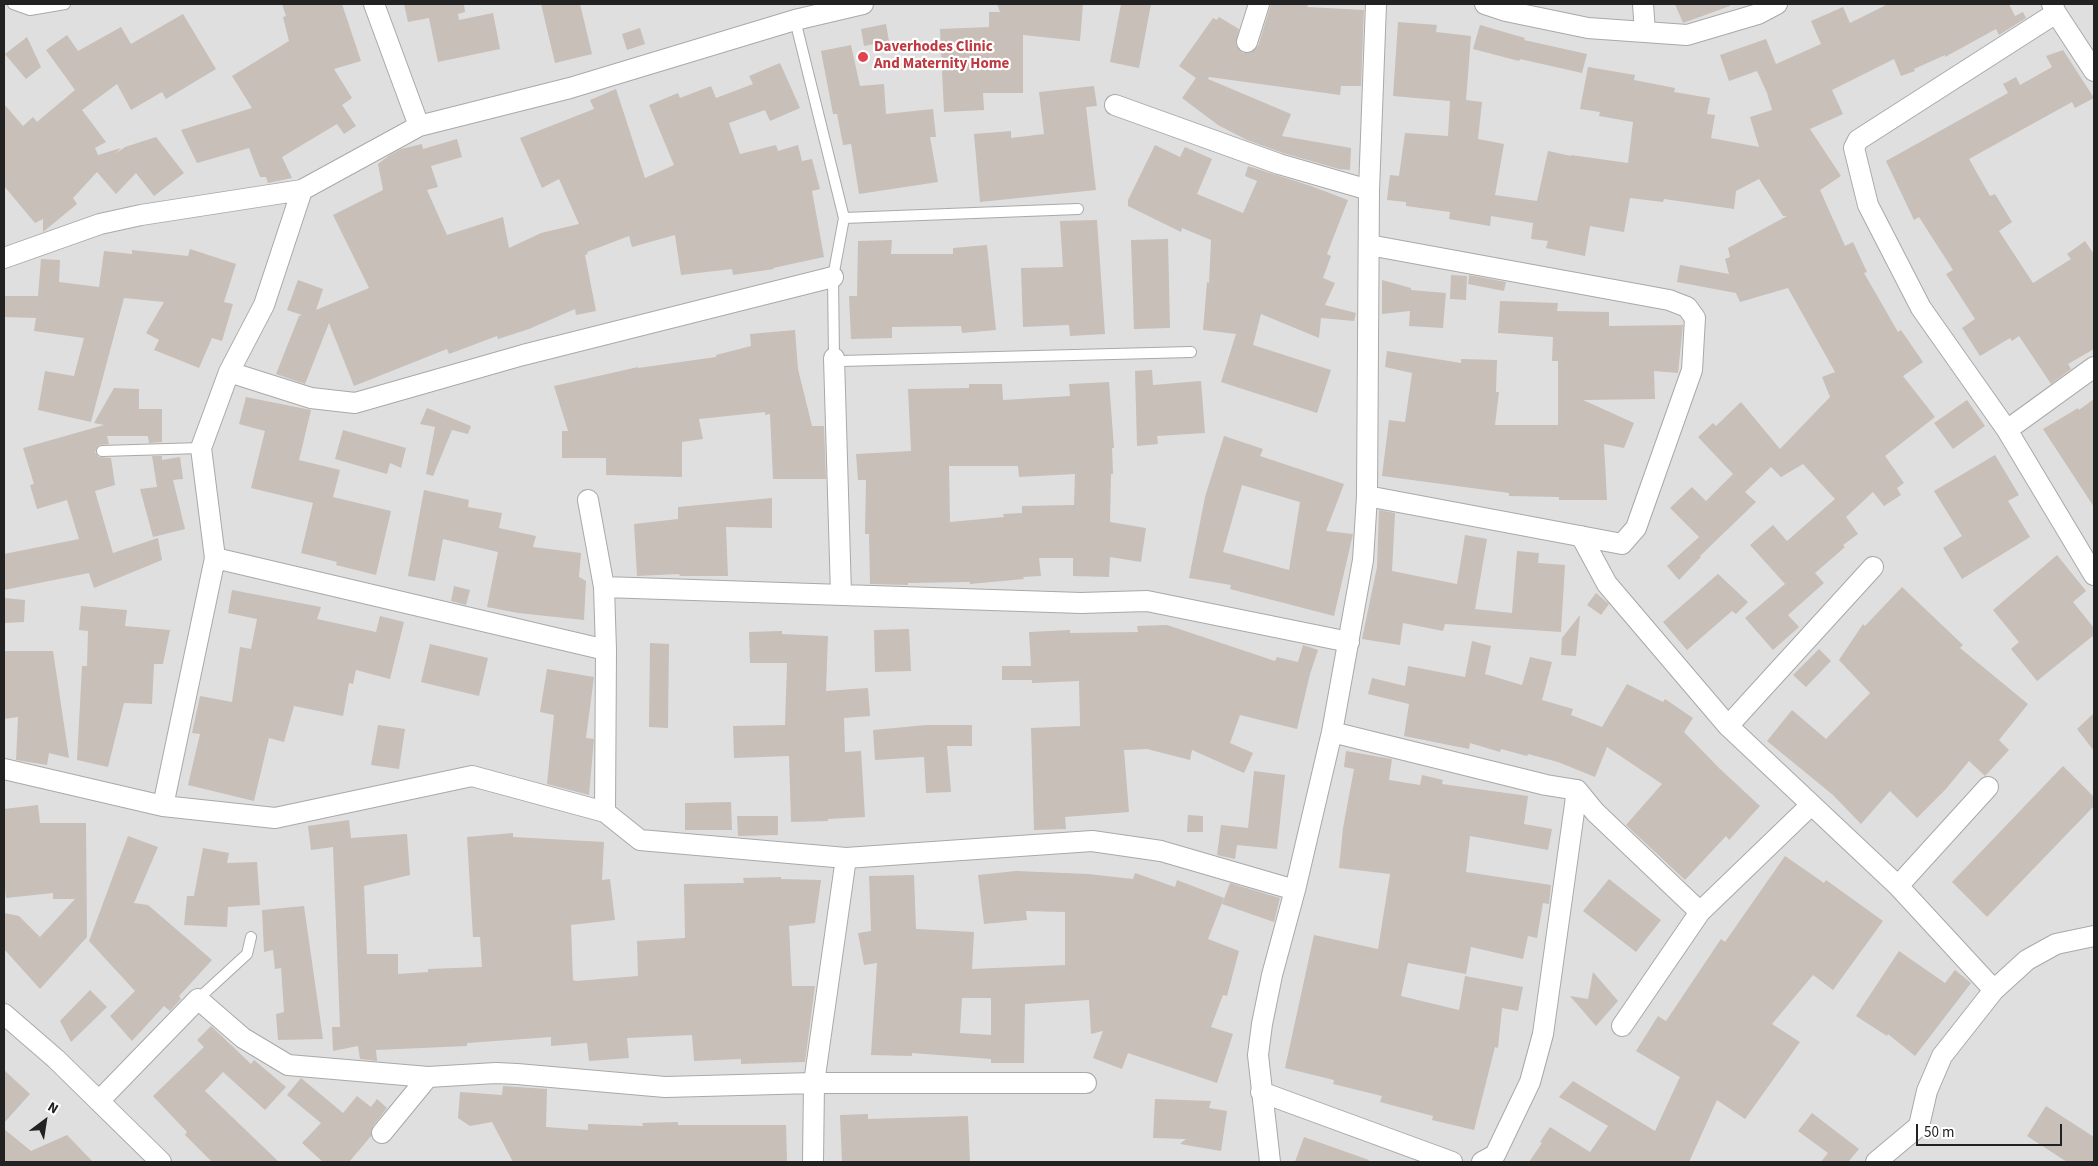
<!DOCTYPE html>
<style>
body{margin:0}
#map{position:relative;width:2098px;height:1166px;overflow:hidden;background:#f2efe9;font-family:"Source Sans 3",sans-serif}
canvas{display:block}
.frame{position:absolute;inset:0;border:5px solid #222;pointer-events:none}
.north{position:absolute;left:20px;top:1096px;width:50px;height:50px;-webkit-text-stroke:4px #fff;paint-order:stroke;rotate:31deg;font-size:14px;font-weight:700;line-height:20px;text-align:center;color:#222}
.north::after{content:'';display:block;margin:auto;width:18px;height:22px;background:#222;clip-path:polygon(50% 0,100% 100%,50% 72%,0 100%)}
.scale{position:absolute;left:1916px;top:1124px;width:146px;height:22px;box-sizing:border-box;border:2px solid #222;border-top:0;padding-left:6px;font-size:15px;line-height:18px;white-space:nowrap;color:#222;-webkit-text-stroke:4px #fff;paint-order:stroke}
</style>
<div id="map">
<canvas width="2098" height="1166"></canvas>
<div class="frame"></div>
<div class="north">N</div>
<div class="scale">50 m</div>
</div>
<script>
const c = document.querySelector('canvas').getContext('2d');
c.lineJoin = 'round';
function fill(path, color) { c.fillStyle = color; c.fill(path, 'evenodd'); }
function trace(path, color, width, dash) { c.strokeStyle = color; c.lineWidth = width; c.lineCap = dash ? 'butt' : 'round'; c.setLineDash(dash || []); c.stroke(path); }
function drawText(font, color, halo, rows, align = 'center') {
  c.font = font + ' "Source Sans 3",sans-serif'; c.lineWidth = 4.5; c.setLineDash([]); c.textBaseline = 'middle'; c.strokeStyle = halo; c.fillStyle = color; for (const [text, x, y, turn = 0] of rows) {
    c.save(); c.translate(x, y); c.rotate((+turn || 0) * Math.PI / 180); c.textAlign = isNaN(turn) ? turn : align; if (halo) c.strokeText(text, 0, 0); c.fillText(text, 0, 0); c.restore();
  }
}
fill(new Path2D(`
 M4,4H2094V1162H4Z`), '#e0dfdf');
fill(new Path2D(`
 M282,4H342L361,61L334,69L352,98L342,105L356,126L344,134L337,124L282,157L292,178L268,183L266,177H260L249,148L197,163L181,130L252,108L232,76L289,41L283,17L286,16Z
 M404,4H464L465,12L458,14L459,20L493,13L500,49L438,62L429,18L408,22Z
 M541,4H580L592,54L555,63Z
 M997,4H1083L1080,41L1023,35V93H983L984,110L944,112L940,29L989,27V12H1000Z
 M1121,4H1151L1139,68L1110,62Z
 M1271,4H1309L1307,7L1364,10L1361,86H1341L1340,95L1209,77L1208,79L1291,114L1282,136L1351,148L1350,170L1339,169L1283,153L1247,140L1218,125L1182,98L1196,78L1179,66L1213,18L1217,20L1219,17L1239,29L1236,45L1243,53H1250L1258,46Z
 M1675,4H1730V6L1683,23Z
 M1888,4H2009L2015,16L2023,12L2026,18L1999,35L1996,29L1945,57V55L1914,69L1915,71L1901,76L1894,59L1832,90L1843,114L1810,129L1841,176L1820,190L1845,246L1853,242L1867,272L1864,273L1898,332L1901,330L1923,362L1903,376L1935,417L1885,456L1904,483L1897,488L1901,495L1884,506L1873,492L1846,517L1858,534L1843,545L1845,547L1815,573L1824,583L1788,615L1799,627L1773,650L1745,618L1785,584L1750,545L1773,525L1787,541L1835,499L1803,464L1781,477L1771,467L1745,492L1756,502L1700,556L1701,557L1679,580L1667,566L1699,537L1670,508L1692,487L1706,501L1733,474L1698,437L1713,423L1716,426L1741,402L1780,449L1830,397L1822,377L1835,372L1788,288L1740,302L1736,293L1677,282L1680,265L1729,274L1725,259L1730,257L1728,248L1787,216H1783L1759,179L1736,191L1734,209L1664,199L1663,202L1630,198L1624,232L1590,226L1585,256L1546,248L1548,241L1531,239L1533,223L1491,216L1490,226L1449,219L1450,212L1406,206V202L1387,200L1390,175L1399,176L1405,133L1448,136L1450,101L1393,96L1398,22L1437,25L1436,32L1471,36L1466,100L1482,102L1478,139L1504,144L1495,195L1537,201L1548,151L1571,156V155L1628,163L1633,122L1599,116L1600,112L1580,109L1588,67L1635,75L1634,80L1675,88L1674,92L1710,98L1707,114L1715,115L1711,138L1759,147L1750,117L1772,110L1767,93L1757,71L1729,81L1720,55L1766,39L1776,64L1821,44L1811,21L1843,7L1850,23Z
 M183,14L216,69L166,99L162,92L131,110L117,84L82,110L106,142L95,148L98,155L121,148L115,154L125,147L156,137L184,173L154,196L136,173L116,194L97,172L73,198L77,204L43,232V219L35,223L4,186V104L23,126L33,117L37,122L75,90L46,50L67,35L78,51L121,27L131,44Z
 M886,24L889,41L864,46L861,29Z
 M1480,25L1525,38L1524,40L1587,54L1582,73L1520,59L1519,61L1473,49Z
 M640,28L645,44L627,50L622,34Z
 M27,37L41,67L26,79L5,54Z
 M851,45L860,86L884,84L886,114L933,109L936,137H930L938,182L859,194L851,144L843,145L837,114H833L821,51Z
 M2063,50L2094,98L2075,108L2072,102L1969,159L1990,196L1995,194L2012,222L1999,231L2033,283L2071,259L2067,254L2085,241L2094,254V349L2068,364L2071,369L2051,384L2019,336L2012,341L2010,338L1980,356L1962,328L1975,319L1946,274L1953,270L1919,217L1914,220L1886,161L2008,93L2003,84L2016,77L2020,85L2052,67L2046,56Z
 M780,63L800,108L770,121L765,110L729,123L740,154L776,145L778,151L798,145L802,161L812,159L820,189L812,191L824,257L773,268L774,269L733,275L732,269L681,275L675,235L632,247L629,236L587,252L588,254L585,255L596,311L576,315L575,309L529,329L498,339L497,336L449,354L447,349L354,386L329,323L305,384L276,374L299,316L302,315L287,310L298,280L323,289L316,310L369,288L333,215L383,190L378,164L390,155L401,149L422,144L423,149L457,139L462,157L431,166L438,187L427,190L447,235L503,217L509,248L541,233L579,224L559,179L542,188L520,138L594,109L590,100L616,89L645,178L674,165L649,105L678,93L680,98L711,86L716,98L753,84L749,76Z
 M1094,86L1097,106L1086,107L1096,190L980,202L974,134L1011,131V138L1044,134L1039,92Z
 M1155,145L1180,157L1185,147L1212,159L1197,194L1243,213L1257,181L1245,176L1248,166L1311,186L1348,200L1327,254L1331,256L1323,278L1335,283L1325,305L1356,313L1354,321L1321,318L1319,338L1261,314L1253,345L1331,370L1317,413L1221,382L1236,334L1203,330L1207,282L1209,283L1211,240L1182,228L1181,232L1128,206V200Z
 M1097,220L1105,334L1070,336L1069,325L1023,327L1021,268L1063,267L1060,221Z
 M1168,239L1170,328L1134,329L1131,240Z
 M892,240L891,254H953V248L987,245L996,330L962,333L961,326L892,327V338L851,339L849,296H857L858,241Z
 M190,249L236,264L224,302L233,304L222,341L212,338L199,368L154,350L159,340L146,333L164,302L124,298L91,422L38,410L45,371L74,376L84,338L34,331L36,318L4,317V296H38L41,259L60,260L59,282L99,287L104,251L132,254V250L188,256Z
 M1451,275L1467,276L1466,300L1450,299Z
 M1469,275L1506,282L1504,291L1468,284Z
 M1382,280L1411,288V290L1446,293L1443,328L1409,326L1410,311L1382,314Z
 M1500,301L1558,303L1557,311L1609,312V326L1683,325L1678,373L1654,371L1655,399L1583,400L1634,423L1624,448L1604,444L1607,500H1559V497L1509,496V493L1382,476L1389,420L1405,422L1412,373L1385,367L1387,351L1461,363V359L1497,360L1496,392H1499L1495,425H1558V361H1552L1553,337L1498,333Z
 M795,330L798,369L812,426H824L826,479H773L770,414L765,415V412L699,419L703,439L682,442V477L606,475V458H562V431H568L554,386L638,367V368L716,357V355L751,346L750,334Z
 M1152,370L1153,385L1201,381L1205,433L1157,436L1158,444L1137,446L1135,371Z
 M1109,382L1114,448H1112L1113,474H1111L1110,522L1146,528L1141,562L1110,557L1109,577L1073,576V558H1039L1041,576L1023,577L1024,579L970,584V582L908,583V585L870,584L869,534H865L866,480H858L856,454L911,451L908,389L969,388V384H1002L1003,400L1070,396L1069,384ZM949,466H1018L1019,477L1075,474L1074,505L1022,506V513L1003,514L1004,517L950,522Z
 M114,388L139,389V409H162V442L149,443L148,436H107L109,444L99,445L95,452L99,457L111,458L115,485L95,491L113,553L158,538L162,560L94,588L89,573L4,590V554L79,539L67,500L37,509L30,485L34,484L23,448L104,425L94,423Z
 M246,397L311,410L299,460L340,470L333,497L391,511L376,575L336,565L337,562L301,553L313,503L251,488L265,431L239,424Z
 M2094,399V507L2043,429L2078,408L2079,410Z
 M1967,400L1985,426L1953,449L1934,423Z
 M427,408L471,426L468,434L452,430L433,476L426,474L435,427L420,424Z
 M343,430L406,448L401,468L390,463L387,474L335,459Z
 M1224,436L1263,449L1260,456L1344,484L1326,531L1353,534L1334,616L1230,589L1231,585L1189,578L1205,497ZM1242,485L1300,502L1289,570L1223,552Z
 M1995,455L2019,495L2008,501L2030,537L1962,579L1943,548L1962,536L1934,491Z
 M152,456H162V460L180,457L183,479L173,480L185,529L153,537L140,489L157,487Z
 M424,490L469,500L468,507L502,513L499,528L536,536L533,547L581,553L579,577L586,581L584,620L518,613L487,607L498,552L443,539L435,581L408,576Z
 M772,498V528L726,527L728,576H680L679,574L637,576L634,524L678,519V507Z
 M1379,510L1395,513L1392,571L1457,584L1465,535L1487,539L1475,609L1512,613L1517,551L1539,553L1538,563L1565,565L1561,632L1445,624L1443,631L1403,623L1400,645L1362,639L1377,567Z
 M2057,555L2086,591L2073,602L2094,628V635L2037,681L2011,649L2019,642L1993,610Z
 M1718,574L1748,602L1736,614L1732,611L1687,650L1663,622Z
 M454,586L470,590L466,605L451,601Z
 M1902,587L1963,645L1960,648L2028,704L1999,740L2009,750L1985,776L1969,761L1945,790L1917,818L1890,791L1861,824L1833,795L1767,741L1792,710L1826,739L1870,693L1839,660L1863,624L1865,626Z
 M232,590L321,607L317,619L376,632L380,616L404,622L390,679L356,670L353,684L349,683L343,716L294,706L284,742L269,738L254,801L188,785L200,734L192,733L200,696L232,702L240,647L251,649L257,619L228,613Z
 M1596,593L1609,604L1601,615L1587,605Z
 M4,598L25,600L24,622L4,623Z
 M81,606L127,610L125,626L170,630L163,664H154L152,704L124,703L108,767L77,760L82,666H87L88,631L79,630Z
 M1580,615L1576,656L1561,655L1562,638Z
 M1167,625L1275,661L1277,657L1298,662L1303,645L1318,650L1310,674L1297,729L1240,715L1230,743L1253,753L1244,773L1192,750L1190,760L1147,749L1124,750L1129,812L1065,817L1066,829L1034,830L1031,728L1080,726L1079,681L1032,683V680H1002V666H1031L1029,632L1070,630V633L1138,632L1137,626Z
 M909,629L911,671L875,672L874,630Z
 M782,631V634L828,636L826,691L868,688L870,716L844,718L845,752L861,751L865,817L828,819V821L791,822L789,756L734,758L733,726L785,725L787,663H750L749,632Z
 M1472,641L1491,646L1485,674L1522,685L1530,657L1552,662L1542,700L1573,709L1571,715L1602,727L1627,684L1663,702L1665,699L1693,718L1684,732L1719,768L1760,806L1729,840L1726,836L1685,880L1626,825L1662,784L1607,747L1595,777L1558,762L1528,754L1527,756L1501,749L1500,752L1470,743L1469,749L1404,736L1409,704L1368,694L1372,678L1405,686L1408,666L1465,677Z
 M650,643L669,644L668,728L649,727Z
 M430,644L488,658L479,696L421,682Z
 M1819,649L1831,661L1806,687L1793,675Z
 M4,651H53L69,758L49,753L47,765L16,760L18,717L4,719Z
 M547,669L594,677L586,738L594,739L589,795L547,784L554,715L540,712Z
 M2094,713V751L2077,729Z
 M378,725L405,729L399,769L371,765Z
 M926,725H972V746H947L951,792L926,793L924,757L875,760L873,730Z
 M1346,751L1392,759L1389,780L1420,785L1422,775L1443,780L1442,784L1528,796L1524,824L1552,829L1548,850L1470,836L1466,872L1551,885L1549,904L1543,903L1537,938L1528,936L1523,959L1471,947L1466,974L1408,963L1401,996L1459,1010L1465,976L1523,987L1518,1011L1502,1008L1498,1048L1495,1047L1474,1130L1432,1120L1433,1116L1380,1102L1382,1096L1333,1084L1334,1080L1285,1068L1314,935L1378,949L1390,874L1339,868L1343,828L1354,769L1344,767Z
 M2063,766L2094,797V806L1987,917L1952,882Z
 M1254,771L1285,775L1277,849L1237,845L1235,859L1217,855L1221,825L1248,828Z
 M731,802L732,830H685V803Z
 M38,805L40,823H86L87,937L40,989L4,949V913L19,916L40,937L75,899H53V893L6,898L4,879V809Z
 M1188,815L1203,816V832H1187Z
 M737,816H778V835L738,836Z
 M349,820L351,838L407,834L410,875L364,886L367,954H398V974L428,972V969L482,967L480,937H473L467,837L513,833V837L604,842L602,880L610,879L615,920L571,925L573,980L576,981L638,976L637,941L685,938L684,884L744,883L743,878L781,877V879L821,880L815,923L789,926L792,986H815L805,1062L741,1064V1059L694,1061L692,1035L627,1038L629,1058L589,1061L587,1043L551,1046V1037L467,1043V1046L376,1050L377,1061L360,1059L358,1046L333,1051L332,1027H340L333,847L311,850L308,826Z
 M128,836L158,847L134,903L148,905L212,960L179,996L181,999L170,1011L164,1006L132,1041L110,1016L135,991L89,941Z
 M203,848L229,853L227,863L257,862L260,905L228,907L227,927L184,925L187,896H194Z
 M1785,856L1824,883L1826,880L1883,921L1833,990L1813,975L1772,1024L1800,1042L1745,1119L1717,1100L1689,1162H1529L1542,1143L1540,1142L1550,1127L1590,1152L1608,1126L1559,1097L1573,1081L1655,1131L1680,1077L1636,1051L1658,1016L1666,1021L1721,939L1725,942Z
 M1016,871L1088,874L1133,879L1135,873L1175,887L1177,880L1224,898L1208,939L1239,951L1227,996L1223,995L1211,1027L1233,1034L1217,1083L1128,1053L1122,1069L1093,1058L1103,1031L1091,1034L1089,1000L1025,1004L1024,1063H991V1059L912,1053V1056L871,1055L877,963L864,965L858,933L871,931L869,876L914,875L916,929L974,932L972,969L1065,965V912L1026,911L1027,920L984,924L978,875ZM962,998H991V1035L960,1033Z
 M1609,879L1661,920L1636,952L1583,911Z
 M1230,883L1280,898L1274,922L1222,904Z
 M304,906L323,1039L278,1040L276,1014L284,1012L281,968L275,969L273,950L264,952L262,910Z
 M1899,951L1945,983L1955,970L1971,983L1915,1056L1888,1034L1887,1036L1856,1016Z
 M1593,972L1618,1001L1596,1026L1570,996L1588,999Z
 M90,990L107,1007L71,1042L60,1021Z
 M211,1026L251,1064L254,1060L286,1087L265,1110L223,1072L205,1091L279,1162H212L185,1135L187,1132L153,1096L204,1047L197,1040Z
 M4,1070L30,1094L4,1123Z
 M301,1078L343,1113L357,1096L371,1107L377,1099L387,1108L373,1126L371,1136L349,1162H323L302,1143L321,1123L287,1095Z
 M503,1086L547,1089L546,1127L588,1130V1124L643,1126L642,1123L678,1122V1125H786L787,1162H513L492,1122L470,1126L458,1118L460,1092L502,1095Z
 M1155,1099L1211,1101L1209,1108L1227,1111L1221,1151L1180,1144L1186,1139L1153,1138Z
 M2046,1106L2094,1137V1162H2067L2027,1136Z
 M1812,1113L1859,1149L1848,1162H1821L1828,1153L1798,1131Z
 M868,1114V1119L968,1116L970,1162H842L840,1115Z
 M4,1129L31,1151L67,1135L93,1162H4Z
 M1304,1137L1369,1160L1368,1162H1295Z`), '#c7bfb8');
const lane = new Path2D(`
 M13,4L30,10L65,4
 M795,20L844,218L833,277L834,358L841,361L1191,352
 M844,218L1078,209
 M102,451L201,448
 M198,999L247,954L251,937`);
const street = new Path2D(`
 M374,4L419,126
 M1485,4L1506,11L1588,28L1687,35L1758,14L1777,4
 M1643,4L1645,32
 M2052,4L2056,13L2094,71
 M2056,13L1858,140L1854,148L1868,205L1921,308L2007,430L2094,575
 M1247,42L1259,4
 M1115,105L1279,164L1369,190
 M4,258L100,224L141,215L302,190L419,126L570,88L795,20L863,4
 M834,358L841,594
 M229,372L311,398L355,403L523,355L833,277
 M2007,430L2094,367
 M1367,496L1622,544L1636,528L1692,370L1695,318L1687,307L1669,300L1369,245
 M588,500L604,587L606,650L605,812
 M1581,536L1607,584L1728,726L1898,886L1994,990
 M215,558L606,650
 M604,587L1081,603L1147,601L1349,642
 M1728,726L1873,567
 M1332,732L1546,785L1577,790L1595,812L1700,912
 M4,769L163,806L275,818L472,776L605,812L640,840L846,858L1092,841L1161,851L1295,890
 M163,806L215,558L201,448L229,372L264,305L302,190
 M1898,886L1988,787
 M4,1014L56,1059L161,1162
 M1622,1026L1700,912L1811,805
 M1261,1092L1452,1162
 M99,1101L198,999L243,1038L288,1065L428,1077L496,1073L517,1074L665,1087L814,1083H1086
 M382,1133L428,1077
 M813,1162L814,1083L846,858
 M1270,1162L1258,1055L1262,1024L1272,975L1295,890L1332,732L1363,560L1367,496L1369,190L1376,4
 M1482,1162L1495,1155L1530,1082L1543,1034L1577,790
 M1876,1162L1919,1126L1927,1091L1942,1056L1994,990L2027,960L2056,944L2094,936`);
trace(lane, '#a9a9a9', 12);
trace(street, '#a9a9a9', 22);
trace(lane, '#fff', 10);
trace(street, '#fff', 20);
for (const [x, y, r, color] of [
 [863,57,6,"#e0444e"]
]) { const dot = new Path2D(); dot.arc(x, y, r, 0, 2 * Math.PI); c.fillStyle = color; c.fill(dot); trace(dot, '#fff', 2); }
drawText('bold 15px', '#be3a42', '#fff', [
 ["Daverhodes Clinic",874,48],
 ["And Maternity Home",874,65]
], 'left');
</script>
